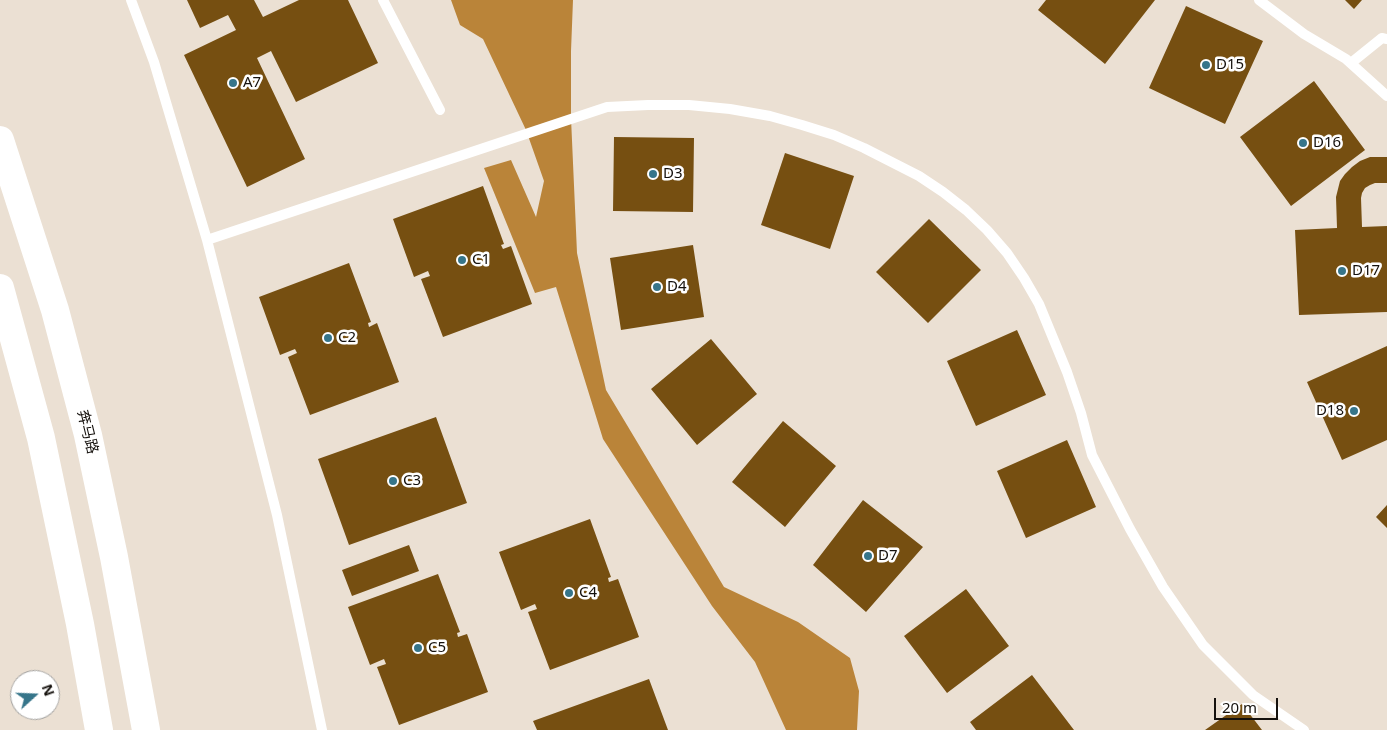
<!DOCTYPE html>
<meta charset="utf-8">
<style>
body{margin:0}
#map{position:relative;width:1387px;height:730px;overflow:hidden;background:#ebe0d3;font-family:"Noto Sans",sans-serif}
canvas{display:block}
.north{position:absolute;left:10px;top:670px;width:50px;height:50px;box-sizing:border-box;background:#fff;border:1px solid #a1a09e;border-radius:50%;rotate:70deg;font-size:14px;font-weight:700;line-height:20px;text-align:center;color:#15110d}
.north::after{content:'';display:block;margin:auto;width:18px;height:22px;background:#36758a;clip-path:polygon(50% 0,100% 100%,50% 72%,0 100%)}
.scale{position:absolute;left:1214px;top:698px;width:64px;height:22px;box-sizing:border-box;border:2px solid #15110d;border-top:0;padding-left:6px;font-size:15px;line-height:18px;white-space:nowrap;color:#15110d;-webkit-text-stroke:4px #fff;paint-order:stroke}
</style>
<div id="map">
<canvas width="1387" height="730"></canvas>
<div class="north">N</div>
<div class="scale">20 m</div>
</div>
<script>
const c = document.querySelector('canvas').getContext('2d');
c.lineJoin = 'round';
function fill(path, color) { c.fillStyle = color; c.fill(path, 'evenodd'); }
function trace(path, color, width, dash) { c.strokeStyle = color; c.lineWidth = width; c.lineCap = dash ? 'butt' : 'round'; c.setLineDash(dash || []); c.stroke(path); }
function drawText(font, color, halo, rows, align = 'center') {
  c.font = font + ' "Noto Sans","Noto Sans SC",sans-serif'; c.lineWidth = 5; c.setLineDash([]); c.textBaseline = 'middle'; c.strokeStyle = halo; c.fillStyle = color; for (const [text, x, y, turn = 0] of rows) {
    c.save(); c.translate(x, y); c.rotate((+turn || 0) * Math.PI / 180); c.textAlign = isNaN(turn) ? turn : align; if (halo) c.strokeText(text, 0, 0); c.fillText(text, 0, 0); c.restore();
  }
}
fill(new Path2D(`
 M451,0H573L571,51V118L577,253L606,390L724,587L798,622L850,658L859,691L857,730H786L755,662L712,606L603,439L556,287L535,293L484,168L511,160L536,217L544,181L526,130L483,39L460,25Z`), '#ba8439');
fill(new Path2D(`
 M187,0H254L263,17L299,0H348L378,63L296,102L271,51L257,58L305,159L247,187L184,55L236,30L228,15L200,28Z
 M1046,0H1155L1105,64L1038,10Z
 M1345,0H1362L1354,9Z
 M1186,6L1263,41L1225,124L1149,88Z
 M1314,81L1365,150L1291,206L1240,137Z
 M614,137L694,138L693,212L613,211Z
 M785,153L854,176L830,249L761,225Z
 M1370,157H1387V183H1375L1370,185L1365,188L1362,193L1361,198L1362,227L1387,226V312L1299,315L1295,230L1337,228L1336,197L1340,181L1345,174L1352,167L1360,161Z
 M483,186L504,244L501,245L503,249L511,246L532,304L443,337L421,279L430,276L428,271L414,277L393,219Z
 M929,219L981,270L928,323L876,272Z
 M693,245L704,317L621,330L610,258Z
 M349,263L371,322L368,323L369,327L377,323L399,382L310,415L288,357L297,353L295,349L280,355L259,297Z
 M1017,330L1046,395L976,426L947,361Z
 M711,339L757,394L697,445L651,389Z
 M1387,346V440L1342,460L1307,382Z
 M436,417L467,503L349,545L318,459Z
 M783,421L836,466L785,527L732,482Z
 M1067,440L1096,507L1026,538L997,471Z
 M863,500L923,547L866,612L813,565Z
 M1387,505V528L1376,517Z
 M590,519L611,577L608,578L609,582L618,579L639,637L550,670L528,612L537,609L535,604L521,610L499,552Z
 M409,545L419,571L352,596L342,570Z
 M438,574L460,632L457,633L458,637L467,634L488,692L399,725L377,667L386,664L384,659L370,665L348,607Z
 M966,589L1009,646L947,693L904,636Z
 M1032,675L1074,730H976L970,722Z
 M649,679L668,730H537L533,721Z
 M1242,704L1262,730H1205Z`), '#764f11');
trace(new Path2D(`
 M131,0L154,62L207,240L277,515L322,730
 M383,0L440,110
 M1259,0L1304,34L1346,59L1387,96
 M1351,63L1382,38L1387,39
 M207,240L607,107L648,105H689L730,109L770,116L802,125L834,135L864,148L919,176L943,192L966,210L987,230L1007,253L1024,278L1039,304L1067,372L1081,413L1092,455L1130,529L1163,587L1203,645L1253,695L1304,730`), '#fff', 10);
trace(new Path2D(`
 M0,140L55,310L88,435L114,557L146,730
 M0,288L41,438L80,624L99,730`), '#fff', 28);
for (const [x, y, r, color] of [
 [1206,65,5,"#36758a"],
 [233,83,5,"#36758a"],
 [1303,143,5,"#36758a"],
 [653,174,5,"#36758a"],
 [462,260,5,"#36758a"],
 [1342,271,5,"#36758a"],
 [657,287,5,"#36758a"],
 [328,338,5,"#36758a"],
 [1354,411,5,"#36758a"],
 [393,481,5,"#36758a"],
 [868,556,5,"#36758a"],
 [569,593,5,"#36758a"],
 [418,648,5,"#36758a"]
]) { const dot = new Path2D(); dot.arc(x, y, r, 0, 2 * Math.PI); c.fillStyle = color; c.fill(dot); trace(dot, '#fff', 2); }
drawText('15px', '#15110d', '#fff', [
 ["D15",1216,65],
 ["A7",243,83],
 ["D16",1313,143],
 ["D3",663,174],
 ["C1",472,260],
 ["D17",1352,271],
 ["D4",667,287],
 ["C2",338,338],
 ["D18",1344,411,"right"],
 ["C3",403,481],
 ["D7",878,556],
 ["C4",579,593],
 ["C5",428,648]
], 'left');
drawText('15px', '#15110d', '#fff', [
 ["奔马路",87,432,76]
]);
</script>
